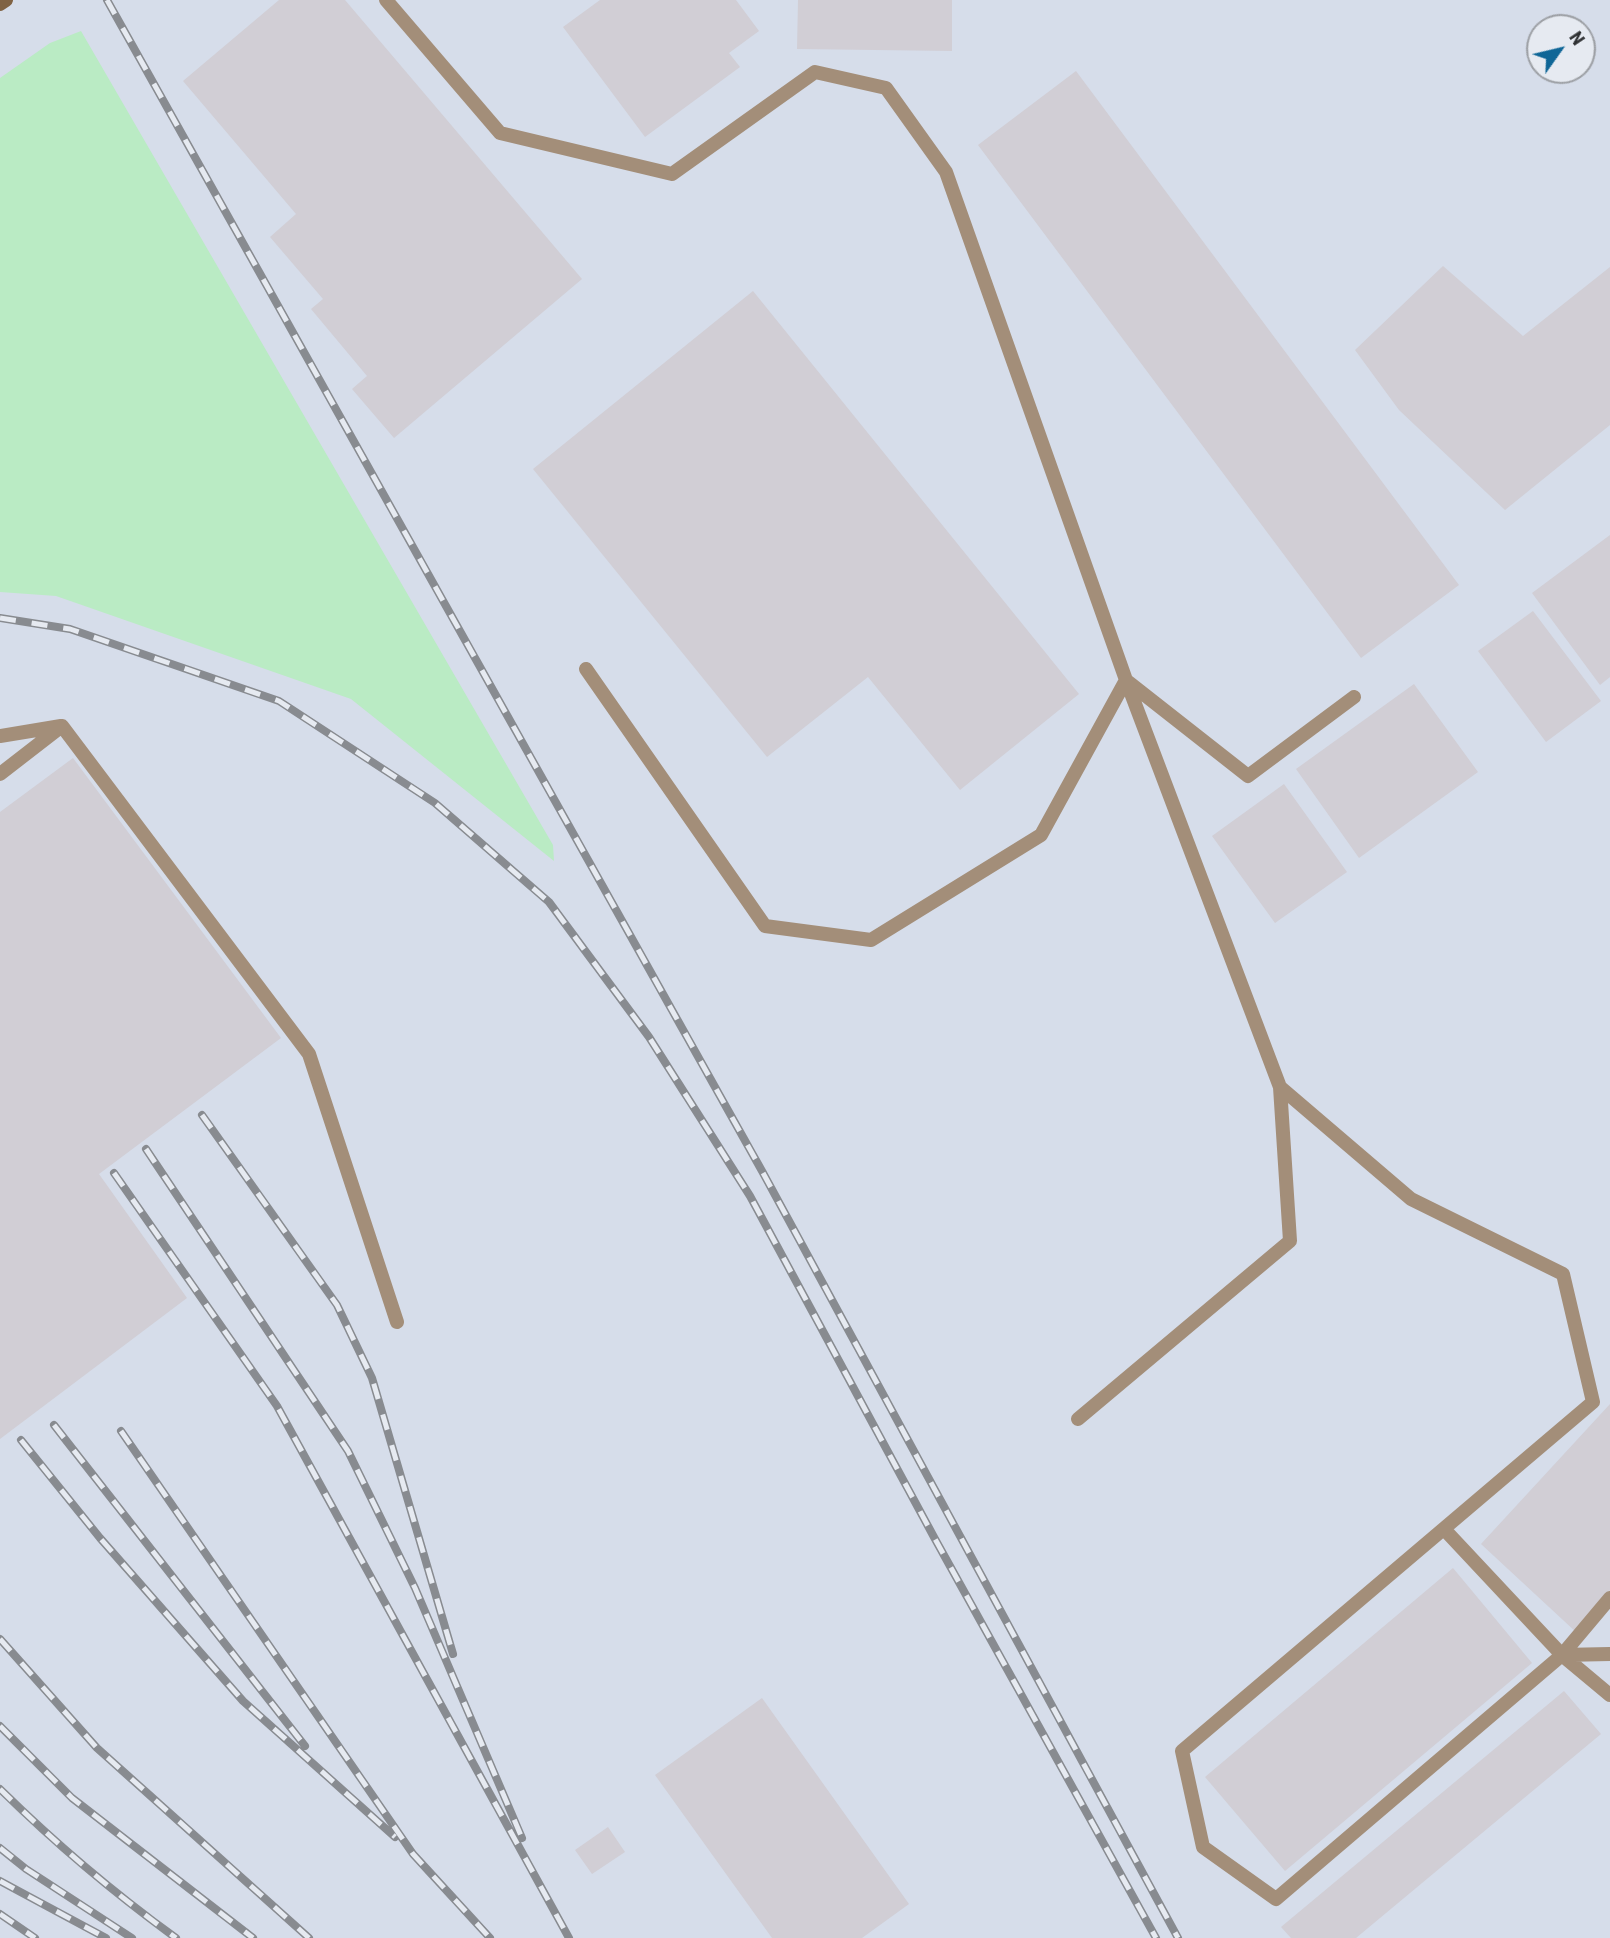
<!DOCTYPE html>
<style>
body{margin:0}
#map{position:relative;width:1610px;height:1938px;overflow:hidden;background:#e6eaf1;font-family:"Roboto Condensed",sans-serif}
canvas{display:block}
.north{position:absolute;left:1526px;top:14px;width:70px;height:70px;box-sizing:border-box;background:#e6eaf1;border:2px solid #9c9fa4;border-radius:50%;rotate:56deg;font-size:19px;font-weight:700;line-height:28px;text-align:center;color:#2d2f31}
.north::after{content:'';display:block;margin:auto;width:24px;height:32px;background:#0f6697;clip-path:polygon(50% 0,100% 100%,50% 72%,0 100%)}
</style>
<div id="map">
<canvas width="1610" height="1938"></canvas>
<div class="north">N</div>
</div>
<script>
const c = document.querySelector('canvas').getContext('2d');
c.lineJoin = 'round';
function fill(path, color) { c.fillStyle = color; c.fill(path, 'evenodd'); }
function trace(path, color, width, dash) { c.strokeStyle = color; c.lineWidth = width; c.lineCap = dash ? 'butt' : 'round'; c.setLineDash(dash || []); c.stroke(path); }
fill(new Path2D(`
 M0,0H1610V1938H0ZM1540,28H1582V70H1540Z`), '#d6ddea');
fill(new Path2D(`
 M81,31L553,845L554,861L351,699L56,596L0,592V78L50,43Z`), '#baebc4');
fill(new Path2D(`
 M279,0H345L582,279L394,438L352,389L367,376L311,309L323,299L270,237L296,214L183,81Z
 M600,0H736L759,31L729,53L740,67L645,137L563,27Z
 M798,0H952V51L797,49Z
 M1076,71L1459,585L1361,658L978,145Z
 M1443,266L1523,336L1610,267V425L1505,510L1399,410L1355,350Z
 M753,291L1079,694L960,790L868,677L767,757L533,469Z
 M1610,535V677L1600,685L1532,593Z
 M1533,611L1601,701L1546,742L1478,651Z
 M1414,684L1478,772L1359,858L1296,769Z
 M73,758L281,1038L99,1174L187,1298L0,1439V812Z
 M1284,784L1347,872L1275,923L1212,836Z
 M1610,1404V1597L1577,1633L1481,1544Z
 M1453,1568L1532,1663L1285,1871L1205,1777Z
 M1564,1691L1601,1734L1356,1938H1291L1281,1927Z
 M762,1698L909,1904L862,1938H772L655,1775Z
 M608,1827L625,1852L592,1874L575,1850Z`), '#d1ced5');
trace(new Path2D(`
 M386,0L500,133L672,174L815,72L886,88L946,172L1126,680L1280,1087L1290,1241L1078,1419
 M586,669L765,926L871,940L1041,835L1126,680
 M1127,681L1248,776L1354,697
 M0,736L61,726
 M0,774L62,726L309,1054L397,1322
 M1280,1087L1411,1199L1563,1274L1593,1402L1182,1751L1203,1847L1276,1899L1562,1655L1610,1598
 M1444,1529L1562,1655L1610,1695
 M1562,1655L1610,1654`), '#a38e79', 14);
trace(new Path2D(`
 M0,4L6,0`), '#806243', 14);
const rail = new Path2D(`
 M107,0L762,1171L1178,1938
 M0,618L70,629L279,701L435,803L549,902L649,1037L750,1196L935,1539L1156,1938
 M202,1115L337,1305L372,1378L453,1654
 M146,1149L348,1451L415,1588L522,1838
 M114,1173L277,1406L569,1938
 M54,1425L305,1746
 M121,1431L413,1854L490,1938
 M21,1440L100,1538L243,1701L395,1837
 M0,1639L97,1748L309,1938
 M0,1726L72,1798L253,1938
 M0,1789C55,1843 114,1893 176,1938
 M0,1848L26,1869L132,1938
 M0,1881L106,1938
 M0,1914L35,1938`);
trace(rail, '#888b90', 8);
trace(rail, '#e6eaf1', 5, [16]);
</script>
